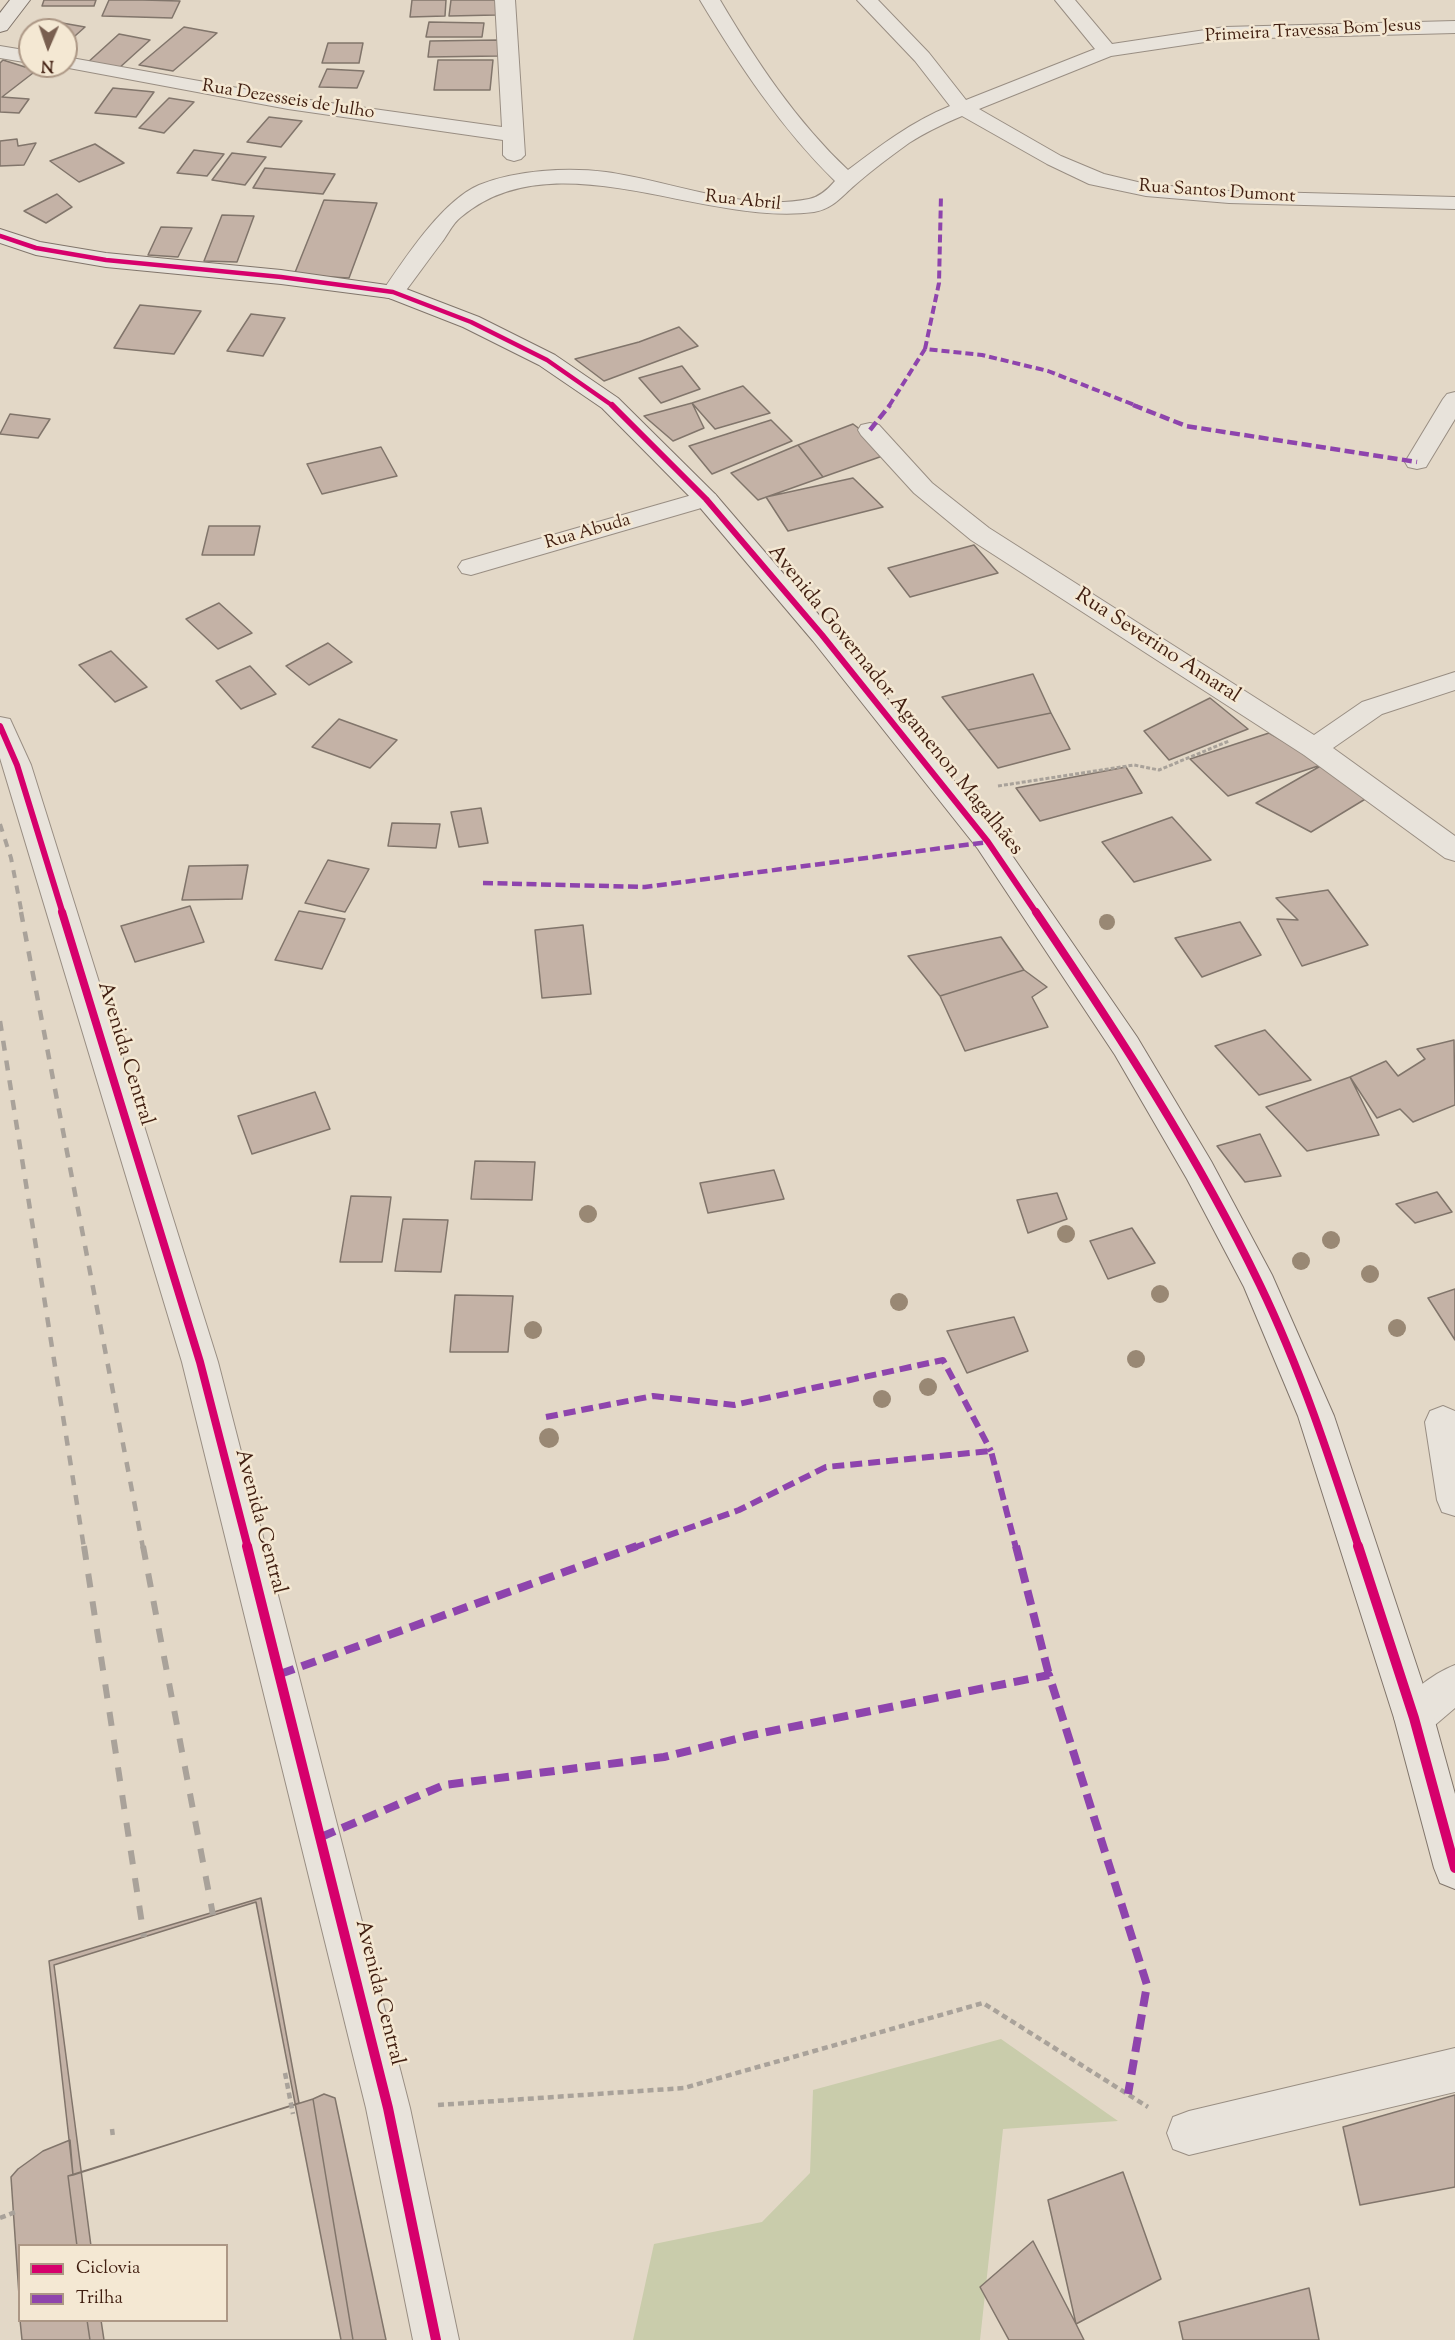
<!DOCTYPE html>
<meta charset="utf-8">
<style>
body{margin:0}
#map{position:relative;width:1455px;height:2340px;overflow:hidden;background:#e3d8c7;font-family:"Sorts Mill Goudy",serif}
canvas{display:block}
.legend{position:absolute;left:18px;top:2244px;width:210px;height:78px;box-sizing:border-box;background:#f4e8d3;border:2px solid #ac9785;margin:0;padding:8px 10px;list-style:none;font-size:18px;color:#401e10}
.legend li{display:flex;align-items:center;gap:12px;height:30px}
.legend b{width:30px;border:2px solid #ac9785}
.north{position:absolute;left:18px;top:18px;width:60px;height:60px;box-sizing:border-box;background:#f4e8d3;border:2px solid #ac9785;border-radius:50%;rotate:182deg;font-size:16px;font-weight:700;line-height:24px;text-align:center;color:#401e10}
.north::after{content:'';display:block;margin:auto;width:21px;height:27px;background:#795f50;clip-path:polygon(50% 0,100% 100%,50% 72%,0 100%)}
</style>
<div id="map">
<canvas width="1455" height="2340"></canvas>
<ul class="legend">
<li><b style="height:8px;background:#d6006c"></b>Ciclovia</li>
<li><b style="height:8px;background:#8e44ad"></b>Trilha</li>
</ul>
<div class="north">N</div>
</div>
<script>
const c = document.querySelector('canvas').getContext('2d');
c.lineJoin = 'round';
function fill(path, color) { c.fillStyle = color; c.fill(path, 'evenodd'); }
function trace(path, color, width, dash) { c.strokeStyle = color; c.lineWidth = width; c.lineCap = dash ? 'butt' : 'round'; c.setLineDash(dash || []); c.stroke(path); }
function drawText(font, color, halo, rows, align = 'center') {
  c.font = font + ' "Sorts Mill Goudy",serif'; c.lineWidth = 5; c.setLineDash([]); c.textBaseline = 'middle'; c.strokeStyle = halo; c.fillStyle = color; for (const [text, x, y, turn = 0] of rows) {
    c.save(); c.translate(x, y); c.rotate((+turn || 0) * Math.PI / 180); c.textAlign = isNaN(turn) ? turn : align; if (halo) c.strokeText(text, 0, 0); c.fillText(text, 0, 0); c.restore();
  }
}
fill(new Path2D(`
 M1001,2039L1118,2121L1003,2129L980,2340H633L654,2244L762,2222L810,2173L813,2090Z`), '#c9ccab');
const building = new Path2D(`
 M44,0H96L94,6H42Z
 M109,0H143L180,1L172,18L102,16Z
 M412,0H446L445,16L410,17Z
 M451,0H497L496,15L449,16Z
 M51,21L85,27L66,44V30H40Z
 M429,22L484,23L482,37H426Z
 M184,27L217,33L173,71L139,65Z
 M119,34L150,40L118,69L86,64Z
 M499,40L498,56L428,57L430,41Z
 M328,43H363L359,63H322Z
 M3,60L25,67L30,62V66H39L33,73L2,97L29,99L19,113L0,112V63Z
 M438,60H493L490,90H434Z
 M327,69L364,71L357,88L319,87Z
 M113,88L154,92L136,117L95,113Z
 M169,98L194,102L164,133L139,128Z
 M269,117L302,121L281,147L247,142Z
 M17,139L18,146L36,143L24,165L0,166V141Z
 M95,144L124,163L79,182L50,161Z
 M194,150L224,154L207,176L177,173Z
 M232,153L266,157L245,185L212,180Z
 M265,168L335,174L323,194L253,188Z
 M57,194L72,207L46,223L24,211Z
 M324,200L377,203L349,278L294,275Z
 M222,215L254,216L237,262L204,261Z
 M161,227L192,228L178,257L148,255Z
 M140,305L201,311L174,354L114,348Z
 M251,314L285,318L263,356L227,351Z
 M679,327L698,346L604,381L575,359L639,342Z
 M682,366L700,389L661,403L639,378Z
 M743,386L770,413L715,429L692,403Z
 M692,403L704,428L673,441L644,416Z
 M10,414L50,419L38,438L0,434Z
 M771,420L792,441L712,474L689,446Z
 M853,424L891,453L823,477L798,445Z
 M798,445L823,477L758,500L731,473Z
 M381,447L397,476L322,494L307,464Z
 M853,478L883,507L788,531L766,497Z
 M209,526H260L254,555H202Z
 M974,545L998,573L910,597L888,568Z
 M219,603L252,633L218,649L186,619Z
 M328,643L352,662L309,685L286,666Z
 M111,651L147,687L115,702L79,665Z
 M250,666L276,694L241,709L216,681Z
 M1033,674L1051,713L968,730L942,697Z
 M1210,698L1248,729L1169,760L1144,731Z
 M1051,713L1070,749L998,768L968,730Z
 M339,719L397,740L370,768L312,747Z
 M1269,733L1324,764L1228,796L1190,759Z
 M1324,764L1367,798L1311,832L1256,803Z
 M1126,767L1142,793L1040,821L1016,788Z
 M481,808L488,843L459,847L451,812Z
 M1172,817L1211,860L1134,882L1102,842Z
 M392,823L440,824L436,848L388,846Z
 M328,860L369,869L345,912L305,903Z
 M248,865L242,899L182,900L189,866Z
 M1328,890L1368,945L1302,966L1277,919L1298,920L1276,898Z
 M190,906L204,942L135,962L121,926Z
 M299,911L345,919L322,969L275,960Z
 M1240,922L1261,955L1202,977L1175,938Z
 M583,925L591,994L542,998L535,930Z
 M1001,937L1024,970L940,996L908,956Z
 M1024,970L1047,987L1032,997L1048,1027L965,1051L940,996Z
 M1265,1030L1311,1080L1259,1095L1215,1046Z
 M1454,1040L1455,1105L1413,1122L1400,1109L1377,1118L1350,1077L1386,1061L1398,1076L1425,1059L1417,1049Z
 M1350,1077L1379,1135L1307,1151L1266,1107Z
 M315,1092L330,1129L252,1154L238,1116Z
 M1260,1134L1281,1176L1245,1182L1217,1146Z
 M475,1161L535,1162L532,1200L471,1199Z
 M774,1170L784,1199L708,1213L700,1183Z
 M1437,1192L1452,1212L1415,1223L1396,1204Z
 M1057,1193L1067,1219L1028,1233L1017,1200Z
 M351,1196L391,1197L382,1262H340Z
 M403,1219L448,1220L441,1272L395,1271Z
 M1132,1228L1155,1263L1108,1279L1090,1241Z
 M1455,1289V1340L1428,1298Z
 M455,1295L513,1296L508,1352H450Z
 M1014,1317L1028,1351L967,1373L947,1331Z
 M261,1898L299,2103L73,2175L49,1961Z
 M256,1902L341,2340H104L101,2320H226V2246H91L54,1965Z
 M324,2094L335,2098L386,2340H353L313,2099Z
 M1455,2095V2187L1360,2205L1343,2127Z
 M313,2099L353,2340H90L87,2320H226V2246H77L68,2176Z
 M70,2140L73,2175L68,2176L77,2246H20V2310L11,2177L18,2169L43,2151Z
 M1123,2172L1161,2279L1076,2324L1048,2200Z
 M1033,2241L1076,2324L1084,2340H1009L980,2287Z
 M1309,2288L1319,2340H1183L1179,2322Z
 M20,2320H87L90,2340H22Z`);
fill(building, '#c4b2a6');
trace(building, '#81756b', 1.5);
const minor = new Path2D(`
 M495,0H515L525,155L521,159L514,161L507,159L503,155V140L288,109L58,66H66V57L288,97L502,127Z
 M700,0H720C756,61 796,121 848,170C881,145 911,122 950,106L915,61L857,0H878L929,53L966,100L1095,49L1055,0H1075L1112,44L1225,27L1455,21V33L1225,39L1111,56L979,109L1061,156L1104,174L1146,184L1229,191L1455,197V209L1229,203L1146,196L1089,184L1047,164L962,116C943,124 926,132 909,143C891,156 872,170 855,185C842,196 833,209 814,212C703,227 555,137 461,217C453,223 448,234 442,242C428,260 415,279 401,297L393,299L385,297L382,292C405,258 442,201 479,185C516,170 567,167 606,172C671,181 743,212 809,199C820,197 828,189 835,181C781,128 739,65 700,0Z
 M0,46L30,51V63L0,58Z
 M1455,392V419L1429,462L1426,467L1417,469L1408,467L1405,462L1443,399L1447,394Z
 M870,423L879,425L932,483L989,528L1314,735L1362,702L1455,672V690L1382,714L1333,748L1455,836V861L1445,858L1304,755L971,540L914,493L861,435L858,430L861,425Z
 M706,491L715,494L719,499L715,504L471,575L462,573L458,567L462,561Z
 M0,717L10,719L31,765L218,1362L410,2108L459,2340H413L366,2108L182,1362L0,758Z
 M1443,1406L1455,1411V1516L1442,1512L1437,1500L1425,1422L1430,1411Z
 M1455,1665V1708L1428,1731L1414,1737L1400,1731L1394,1718C1404,1695 1432,1674 1455,1665Z
 M1455,2048V2092L1189,2155L1173,2149L1167,2133L1173,2117L1189,2111Z`);
const secondary = new Path2D(`
 M10,0H30L7,30L0,32V13Z
 M0,229L40,242L106,253L281,270L401,287L479,317L555,355L618,398L715,494L831,629L998,835L1137,1037L1211,1161L1272,1275L1334,1416L1434,1718L1455,1794V1889L1440,1883L1434,1868L1394,1718L1298,1416L1244,1287L1187,1179L1115,1055L978,849L813,641L697,504L602,408L539,365L463,327L389,298L281,284L106,267L36,255L0,243Z`);
trace(minor, '#998e83', 2);
trace(secondary, '#81756b', 2);
trace(new Path2D(`
 M998,786L1134,765L1159,770L1229,741`), '#a9a29a', 3, [4, 2]);
trace(new Path2D(`
 M285,2073L293,2114
 M438,2105L684,2088L983,2003L1148,2107
 M112,2129L113,2137
 M0,2218L18,2211`), '#a9a29a', 4.5, [6, 4]);
fill(minor, '#e8e3db');
fill(secondary, '#e8e3db');
trace(new Path2D(`
 M0,824L11,858L22,914`), '#a9a29a', 4, [8, 8]);
trace(new Path2D(`
 M21,912L143,1548
 M0,1021L84,1548`), '#a9a29a', 4.5, [10, 10]);
trace(new Path2D(`
 M84,1546L144,1937
 M143,1546L213,1915`), '#a9a29a', 6, [14, 14]);
trace(new Path2D(`
 M925,349L939,283L941,195
 M889,406L925,349L982,355L1048,371L1137,406`), '#8e44ad', 4, [8, 4]);
trace(new Path2D(`
 M1133,405L1186,426L1417,462
 M870,430L890,405
 M483,883L645,887L988,842`), '#8e44ad', 4.5, [10, 4.5]);
trace(new Path2D(`
 M546,1417L653,1396L734,1405L943,1360L991,1451
 M633,1548L739,1510L826,1467L991,1451L1016,1548`), '#8e44ad', 6, [12, 6]);
trace(new Path2D(`
 M1016,1546L1049,1675
 M280,1674L637,1546
 M321,1837L444,1785L664,1757L752,1735L1049,1675L1147,1985L1128,2094`), '#8e44ad', 8, [15, 8]);
trace(new Path2D(`
 M0,236L36,248L106,260L281,277L393,292L471,322L547,360L613,406`), '#d6006c', 4.5);
trace(new Path2D(`
 M612,405L706,499L822,635L988,842L1037,914
 M0,726L17,765L63,914`), '#d6006c', 6);
trace(new Path2D(`
 M62,912L200,1362L248,1548
 M1036,912C1117,1032 1197,1154 1260,1285C1301,1370 1330,1459 1359,1548`), '#d6006c', 8);
trace(new Path2D(`
 M247,1546L388,2108L436,2340
 M1358,1546L1414,1718L1455,1868`), '#d6006c', 10);
c.fillStyle = '#998874';
for (const [x, y, r] of [
 [1107,922,8],
 [588,1214,9],
 [1066,1234,9],
 [1331,1240,9],
 [1301,1261,9],
 [1370,1274,9],
 [1160,1294,9],
 [899,1302,9],
 [1397,1328,9],
 [533,1330,9],
 [1136,1359,9],
 [928,1387,9],
 [882,1399,9],
 [549,1438,10]
]) { c.beginPath(); c.arc(x, y, r, 0, 2 * Math.PI); c.fill(); }
drawText('18px', '#401e10', '#f4e8d3', [
 ["Primeira Travessa Bom Jesus",1313,32,-3],
 ["Rua Dezesseis de Julho",288,101,9],
 ["Rua Santos Dumont",1217,193,4],
 ["Rua Abril",743,202,6],
 ["Rua Abuda",588,533,-16]
]);
drawText('21px', '#401e10', '#f4e8d3', [
 ["Rua Severino Amaral",1157,647,33],
 ["Avenida Governador Agamenon Magalhães",894,701,51],
 ["Avenida Central",124,1054,73],
 ["Avenida Central",259,1522,75],
 ["Avenida Central",378,1993,76]
]);
</script>
